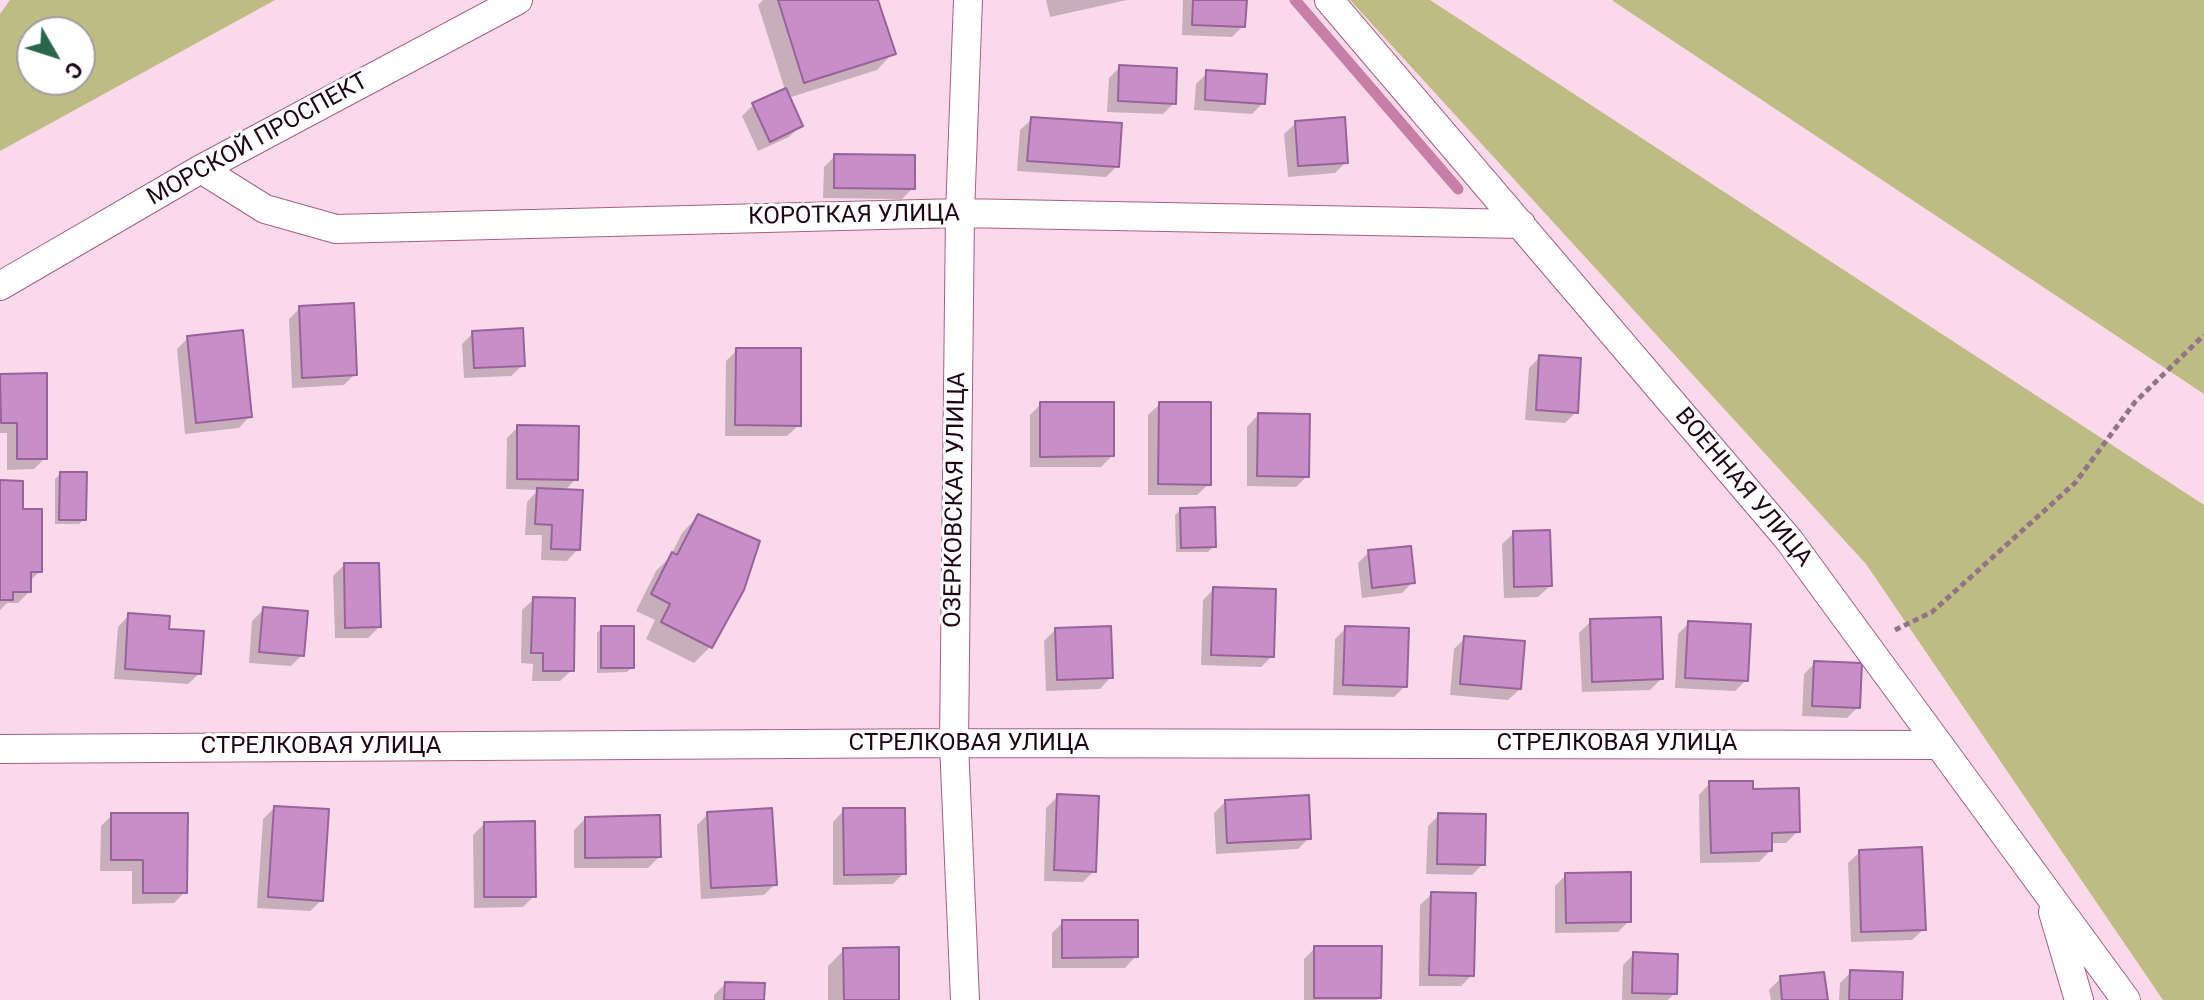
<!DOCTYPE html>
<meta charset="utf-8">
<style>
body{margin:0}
#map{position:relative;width:2204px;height:1000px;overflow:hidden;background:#fadaea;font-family:Roboto,sans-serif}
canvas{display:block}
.north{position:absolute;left:16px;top:16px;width:80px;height:80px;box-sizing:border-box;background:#fff;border:2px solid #a59ba1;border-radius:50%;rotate:129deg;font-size:22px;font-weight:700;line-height:32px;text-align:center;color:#1e0514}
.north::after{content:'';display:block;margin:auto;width:28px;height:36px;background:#2a654e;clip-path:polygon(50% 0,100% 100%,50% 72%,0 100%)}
</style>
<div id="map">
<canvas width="2204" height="1000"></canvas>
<div class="north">С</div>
</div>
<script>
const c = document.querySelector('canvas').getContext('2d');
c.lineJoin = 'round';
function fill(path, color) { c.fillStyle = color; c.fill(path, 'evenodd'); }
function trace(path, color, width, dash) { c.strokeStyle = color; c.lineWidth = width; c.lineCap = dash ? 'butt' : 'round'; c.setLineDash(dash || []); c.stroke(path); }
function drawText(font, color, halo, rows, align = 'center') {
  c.font = font + ' Roboto,sans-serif'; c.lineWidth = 6; c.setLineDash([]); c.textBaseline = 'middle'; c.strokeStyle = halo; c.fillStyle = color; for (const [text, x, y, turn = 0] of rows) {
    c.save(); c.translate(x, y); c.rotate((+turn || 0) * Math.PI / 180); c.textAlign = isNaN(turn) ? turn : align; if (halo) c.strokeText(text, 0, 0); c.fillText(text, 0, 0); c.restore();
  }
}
fill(new Path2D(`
 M10,0H275L0,151V14ZM80,32V80H32V32Z
 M1350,0H1430L2204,505V1000H2163L1866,564Z
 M1613,0H2204V394L1613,1Z`), '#bebb84');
fill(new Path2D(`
 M763,0H876L893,53L877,70L788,98L800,126L789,137L758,151L742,116L753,105L785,90L758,5Z
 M1046,0H1127L1050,17Z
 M1183,0H1245L1243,26L1232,37L1182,35Z
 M1120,67L1174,103L1163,114L1107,112L1109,78Z
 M1207,73L1263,103L1252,114L1194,110L1196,84Z
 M1032,119L1117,166L1106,177L1017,171L1020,130Z
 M1296,123L1346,162L1335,173L1288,177L1284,134Z
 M835,156L913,188L902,199L823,198L824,167Z
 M300,308L355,374L344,385L292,388L289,319Z
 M473,333L523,365L511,376L464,378L462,344Z
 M188,338L250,416L239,428L185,434L177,349Z
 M737,350L799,425L787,436H725L726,361Z
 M1540,357L1576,412L1565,423L1525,420L1529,368Z
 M45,375V458L34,469L7,470V433H0V376Z
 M1041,404L1112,456L1101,467H1030V415Z
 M1160,404L1209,484L1197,495H1148V415Z
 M1258,415L1307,476L1296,487L1247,486V427Z
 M518,427L576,479L564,491L578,549L567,561L541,560L542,535H525L527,502L538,490L506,489L507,438Z
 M60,474L84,519L79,524H55V479Z
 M0,482L21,511L40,571L29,582V592L18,603H7L0,610Z
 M1180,510L1214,546L1208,552H1176L1175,515Z
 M698,516L711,646L694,663L646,639L655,620L636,611L656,571L670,557L682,533Z
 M1514,533L1550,586L1538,597L1504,598L1502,544Z
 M1369,552L1413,582L1402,593L1362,598L1358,563Z
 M344,565L379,627L368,638H335L333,576Z
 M1214,589L1272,656L1261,667L1201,665L1203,600Z
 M534,599L572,670L560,681H532L533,664L521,663L522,610Z
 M264,609L302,655L291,666L249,663L252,621Z
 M129,615L166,631L200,673L188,684L114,679L118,627Z
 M1591,621L1661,679L1650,690L1582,692L1579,633Z
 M1689,623L1746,680L1735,691L1675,688L1678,634Z
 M602,628L632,667L627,672L597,673V633Z
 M1346,628L1405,686L1394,697L1333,695L1335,639Z
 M1055,630L1111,677L1100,689L1046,691L1044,641Z
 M1465,638L1520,689L1508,700L1450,695L1454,649Z
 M1815,663L1858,707L1847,718L1802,716L1804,674Z
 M1710,783L1751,791L1798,831L1786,843H1770V851L1759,862L1700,863L1699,795Z
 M1057,797L1094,871L1083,882L1044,881L1046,808Z
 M1225,802L1309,838L1298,849L1216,854L1214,813Z
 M274,808L322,900L310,911L257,908L263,819Z
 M844,810L904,873L893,884L833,885V822Z
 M708,814L775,884L764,895L701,899L697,825Z
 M112,815L185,892L174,903L132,904V871H100L101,826Z
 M1439,815L1483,864L1472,875L1426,874L1428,826Z
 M585,819L659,857L648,868H574V830Z
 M484,824L534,896L523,907L474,908L473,835Z
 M1860,852L1924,929L1912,940L1851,942L1848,863Z
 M1566,875L1629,921L1618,932L1555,933V886Z
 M1432,894L1472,975L1461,986H1419L1420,905Z
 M1063,922L1136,956L1125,968H1052V933Z
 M1315,948L1379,997L1377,1000H1304V959Z
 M844,950L897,1000H828V966Z
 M1634,954L1675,993L1668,1000H1622L1623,965Z
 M1851,972L1900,1000H1839L1840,983Z
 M1781,978L1825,1000H1771L1769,990Z
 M725,984L762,1000H714V995Z`), '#0003');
trace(new Path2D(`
 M1295,0L1458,189`), '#c77ea7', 11);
const building = new Path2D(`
 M778,0H878L896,54L804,83Z
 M1193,0H1247L1245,27L1192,25Z
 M1119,65L1177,68L1176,104L1118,101Z
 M1206,70L1267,74L1265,104L1205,100Z
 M786,88L803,126L770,142L752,103Z
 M1031,117L1122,123L1119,167L1027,161Z
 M1345,117L1348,163L1298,166L1295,121Z
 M834,154L915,155V189L834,188Z
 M354,303L357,375L302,378L299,306Z
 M523,328L525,366L474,368L472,331Z
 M243,330L252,417L196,423L187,336Z
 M736,348H801V426L735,425Z
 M1539,355L1581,358L1578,413L1536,410Z
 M47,373V459H17V423H1L0,374Z
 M1040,402H1114V456L1040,457Z
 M1159,402H1211V485L1158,484Z
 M1258,413L1310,414L1309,477L1257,476Z
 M517,425L579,426L578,480L517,479Z
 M60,472H87L86,520H59Z
 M0,480L23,481V509H42V572H31V592H13V600H0Z
 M537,488L583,490L580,550L551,549L552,525L535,524Z
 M1215,507L1216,547L1181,548L1180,508Z
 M698,514L760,541L744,590L712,648L661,622L670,604L651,594L672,552L677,555Z
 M1550,530L1552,586L1514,587L1513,531Z
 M1411,546L1415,583L1372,588L1368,550Z
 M344,563H379L381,627L345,628Z
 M1213,587L1276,589L1274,657L1211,655Z
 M533,597L575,598L574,671H543V653H531Z
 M263,607L308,611L304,656L259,652Z
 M128,613L170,616L169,629L204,631L201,674L125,669Z
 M1661,617L1663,679L1592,682L1590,619Z
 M1688,621L1751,624L1748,681L1685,678Z
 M601,626H634V668H601Z
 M1111,626L1113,678L1057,680L1055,628Z
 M1345,626L1409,628L1407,687L1343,685Z
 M1464,636L1525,641L1521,689L1460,684Z
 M1814,661L1862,663L1860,708L1812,706Z
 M1709,781H1753V789L1799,788L1800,832L1772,833V851L1711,853Z
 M1057,794L1099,796L1096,872L1054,870Z
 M1309,795L1311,839L1227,843L1225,800Z
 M274,806L329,809L323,901L268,897Z
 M772,808L777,885L711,888L707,812Z
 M843,808H905L906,874L844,875Z
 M111,813H188L187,893H143V860H111Z
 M1438,813L1486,814L1485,865L1437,864Z
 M660,815L661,857L585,858V817Z
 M535,821L536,897H484V822Z
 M1922,847L1926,930L1861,932L1859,850Z
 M1631,872V922L1566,923L1565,873Z
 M1431,892L1476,893L1474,976L1429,975Z
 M1062,920H1138V957L1062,958Z
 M1314,946H1382L1381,998H1314Z
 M899,947V1000H844L843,948Z
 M1633,952L1678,954L1677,994L1632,993Z
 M1850,970L1903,972L1902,1000H1849Z
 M1824,972L1828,1000H1782L1780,976Z
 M725,982L765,983L764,1000H724Z`);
fill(building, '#c78ec9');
trace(building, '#98629a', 2);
const street = new Path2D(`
 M1329,0L1789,540L2126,1000
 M201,169L265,209L336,229L960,213L1521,224
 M0,286L201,169L518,0
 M0,749L954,743L1938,745
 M2053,912L2079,1000
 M965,1000L954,743L960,213L968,0`);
trace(street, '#a55f87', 30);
trace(new Path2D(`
 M1895,630L1932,612L2075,483L2135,402L2204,335`), '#927585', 5, [6, 4]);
trace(street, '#fff', 28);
drawText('24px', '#1e0514', '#fff', [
 ["МОРСКОЙ ПРОСПЕКТ",258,140,-29],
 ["КОРОТКАЯ УЛИЦА",854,216,-1],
 ["ВОЕННАЯ УЛИЦА",1743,488,50],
 ["ОЗЕРКОВСКАЯ УЛИЦА",956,500,-89],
 ["СТРЕЛКОВАЯ УЛИЦА",969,744],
 ["СТРЕЛКОВАЯ УЛИЦА",1617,744],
 ["СТРЕЛКОВАЯ УЛИЦА",321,747]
]);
</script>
